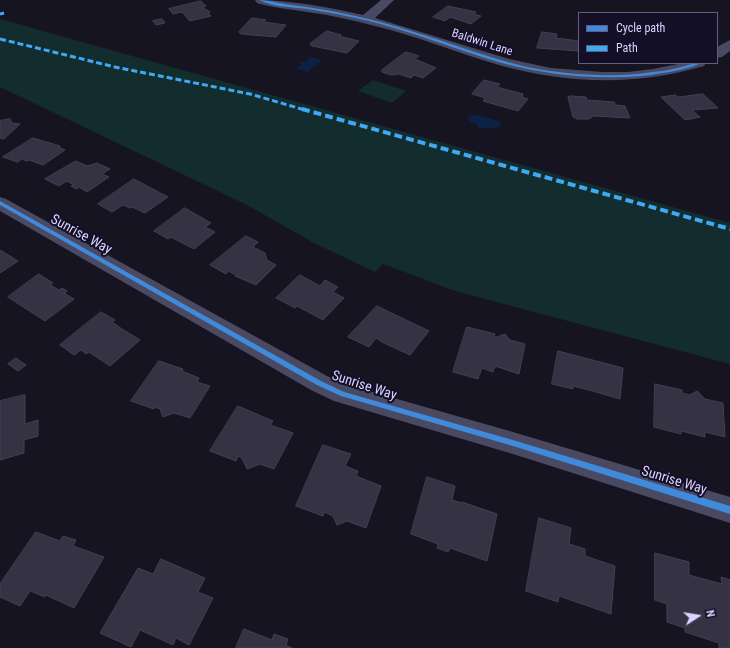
<!DOCTYPE html>
<style>
body{margin:0}
#map{position:relative;width:730px;height:648px;overflow:hidden;background:#161421;font-family:"Roboto Condensed",sans-serif}
canvas{display:block}
.legend{position:absolute;left:578px;top:12px;width:140px;height:52px;box-sizing:border-box;background:#130f26;border:1px solid #625e7d;margin:0;padding:5px 7px;list-style:none;font-size:12px;color:#d9d4ff}
.legend li{display:flex;align-items:center;gap:8px;height:20px}
.legend b{width:20px;border:1px solid #625e7d}
.north{position:absolute;left:678px;top:596px;width:40px;height:40px;-webkit-text-stroke:3px #130f26;paint-order:stroke;rotate:78deg;font-size:11px;font-weight:700;line-height:16px;text-align:center;color:#d9d4ff}
.north::after{content:'';display:block;margin:auto;width:14px;height:18px;background:#d9d4ff;clip-path:polygon(50% 0,100% 100%,50% 72%,0 100%)}
</style>
<div id="map">
<canvas width="730" height="648"></canvas>
<ul class="legend">
<li><b style="height:5px;background:#408adc"></b>Cycle path</li>
<li><b style="height:5px;background:#3fa9f5"></b>Path</li>
</ul>
<div class="north">N</div>
</div>
<script>
const c = document.querySelector('canvas').getContext('2d');
c.lineJoin = 'round';
function fill(path, color) { c.fillStyle = color; c.fill(path, 'evenodd'); }
function trace(path, color, width, dash) { c.strokeStyle = color; c.lineWidth = width; c.lineCap = dash ? 'butt' : 'round'; c.setLineDash(dash || []); c.stroke(path); }
function drawText(font, color, halo, rows, align = 'center') {
  c.font = font + ' "Roboto Condensed",sans-serif'; c.lineWidth = 4; c.setLineDash([]); c.textBaseline = 'middle'; c.strokeStyle = halo; c.fillStyle = color; for (const [text, x, y, turn = 0] of rows) {
    c.save(); c.translate(x, y); c.rotate((+turn || 0) * Math.PI / 180); c.textAlign = isNaN(turn) ? turn : align; if (halo) c.strokeText(text, 0, 0); c.fillText(text, 0, 0); c.restore();
  }
}
fill(new Path2D(`
 M0,19L730,223V364L455,291L383,264L375,272L314,243L247,205L0,87Z
 M373,80L406,91L392,103L358,91Z`), '#132c2d');
fill(new Path2D(`
 M310,57L322,60L308,72L296,69L302,64L299,63L301,61L305,62Z
 M476,115L499,121L501,126C495,129 485,129 479,128L477,124L470,122L468,119L469,116Z`), '#0d2144');
const building = new Path2D(`
 M201,1L206,6L202,7L210,12L208,13L211,16L190,21L182,12L173,14L169,9Z
 M448,6L476,12L474,14L481,16L471,24L450,17L445,21L433,17Z
 M252,18L266,20L263,22L286,25L276,37L241,34L239,32Z
 M162,19L165,23L156,25L153,21Z
 M327,31L341,35L339,36L359,41L347,53L312,46L310,44Z
 M542,32L557,34L556,38L579,41V51L537,48Z
 M406,52L419,56L415,59L436,68L423,78L414,75L411,78L399,74L391,75L382,72V70Z
 M484,80L500,84L497,87L523,94L522,97L528,99L518,111L483,101L485,98L472,94Z
 M703,94L718,108L692,110L700,117L685,120L661,97L675,95L678,97Z
 M572,96L586,97L587,100L614,102L616,105L625,106L630,118L593,116L589,119H577L573,117L568,97Z
 M10,119L12,123L20,124L4,139L0,138V121Z
 M33,138L60,146L58,147L65,150L43,165L29,160L27,161L22,159L17,162L3,157Z
 M76,161L87,166L97,163L110,169L102,174L109,177L87,192L79,187L76,189L71,186L74,185L67,181L59,186L45,179Z
 M134,179L168,197L145,213L132,207L130,208L123,205L112,212L98,204Z
 M185,208L211,223L205,227L215,232L194,249L171,237L168,239L154,231Z
 M246,236L258,242L253,247L265,253L267,260L276,265L256,285L235,276L236,275L228,271L226,274L210,265Z
 M0,250L18,261L0,273Z
 M39,274L53,283L50,285L59,290L62,288L67,291L64,293L74,299L45,321L8,297Z
 M300,275L320,286L325,280L338,287L333,292L344,298L323,320L297,306L295,308L276,298Z
 M377,306L429,331L410,355L384,343L376,338L369,347L348,337Z
 M101,312L115,320L112,322L122,329L140,340L110,366L89,352L86,354L81,350L74,355L60,345Z
 M467,327L495,334L494,336L497,337L505,334L510,340L525,344L519,374L495,366L493,372L482,368L478,379L453,372Z
 M558,351L623,368L620,399L589,390L573,386V389L552,384Z
 M16,358L26,365L18,371L8,364Z
 M159,361L183,369L182,371L199,378L197,382L210,386L190,418L174,413L163,417L160,409L155,407L154,409L131,401Z
 M655,384L682,390V393L690,395L697,391L705,399L723,403L725,437L705,432V437L681,431V434L654,427Z
 M25,395V424L38,420V436L24,440V453L0,460V401Z
 M238,406L273,421L270,425L293,433L274,469L260,464L247,469L242,458L238,456L236,461L210,451Z
 M323,445L351,454L345,466L358,471L356,476L381,486L366,528L347,521L337,525L333,516L324,512L323,516L296,506Z
 M427,477L455,486L452,500L462,503V502L497,514L487,561L450,548L448,552L437,548L438,544L411,534Z
 M539,518L571,528L569,544L585,549V556L615,566L611,614L559,596L558,602L526,591Z
 M36,532L60,541L63,536L76,540L73,546L104,557L74,608L46,595L45,597L30,591L20,606L0,597V584Z
 M655,553L689,562V575L722,584L721,577L730,580V648H719V643L685,632V628L667,622V604L655,600Z
 M161,559L205,578L198,592L213,598L189,645L176,638L173,645L140,630L131,647L100,633L138,568L153,574Z
 M244,629L272,640L274,634L288,639L286,645L292,648H236Z`);
fill(building, '#343243');
trace(building, '#433f54', 1);
fill(new Path2D(`
 M255,0C291,0 327,7 363,15L381,0H394L375,18L509,59L551,68L602,72H628L653,69L683,63H706L704,66C636,86 567,84 499,65C457,53 417,36 375,26C353,20 330,15 307,12C290,9 273,8 257,3Z
 M730,40V51L722,57L717,58V47Z
 M0,197L6,199L327,376L348,385L513,432L730,497V523L513,454L334,401L311,390L0,211Z`), '#4a4962');
trace(new Path2D(`
 M0,14L4,13
 M0,39L115,67L250,94L305,110`), '#3fa9f5', 3, [6, 3]);
trace(new Path2D(`
 M302,109L730,229`), '#3fa9f5', 4, [8, 4]);
fill(new Path2D(`
 M259,0C270,0 281,4 292,5C333,10 374,19 414,32C451,43 488,58 527,67C568,75 612,78 653,72C661,71 670,70 677,68C685,66 693,63 701,63C687,70 658,74 642,76C595,80 547,75 502,63C457,50 414,32 369,21C348,16 327,12 307,9C291,7 273,7 259,0Z
 M0,201L321,381L344,392L513,440L730,506V514L513,446L341,396L317,385L0,205Z`), '#408adc');
drawText('12px', '#d9d4ff', '#130f26', [
 ["Baldwin Lane",482,43,18]
]);
drawText('14px', '#d9d4ff', '#130f26', [
 ["Sunrise Way",81,235,29],
 ["Sunrise Way",364,386,18],
 ["Sunrise Way",674,481,17]
]);
</script>
